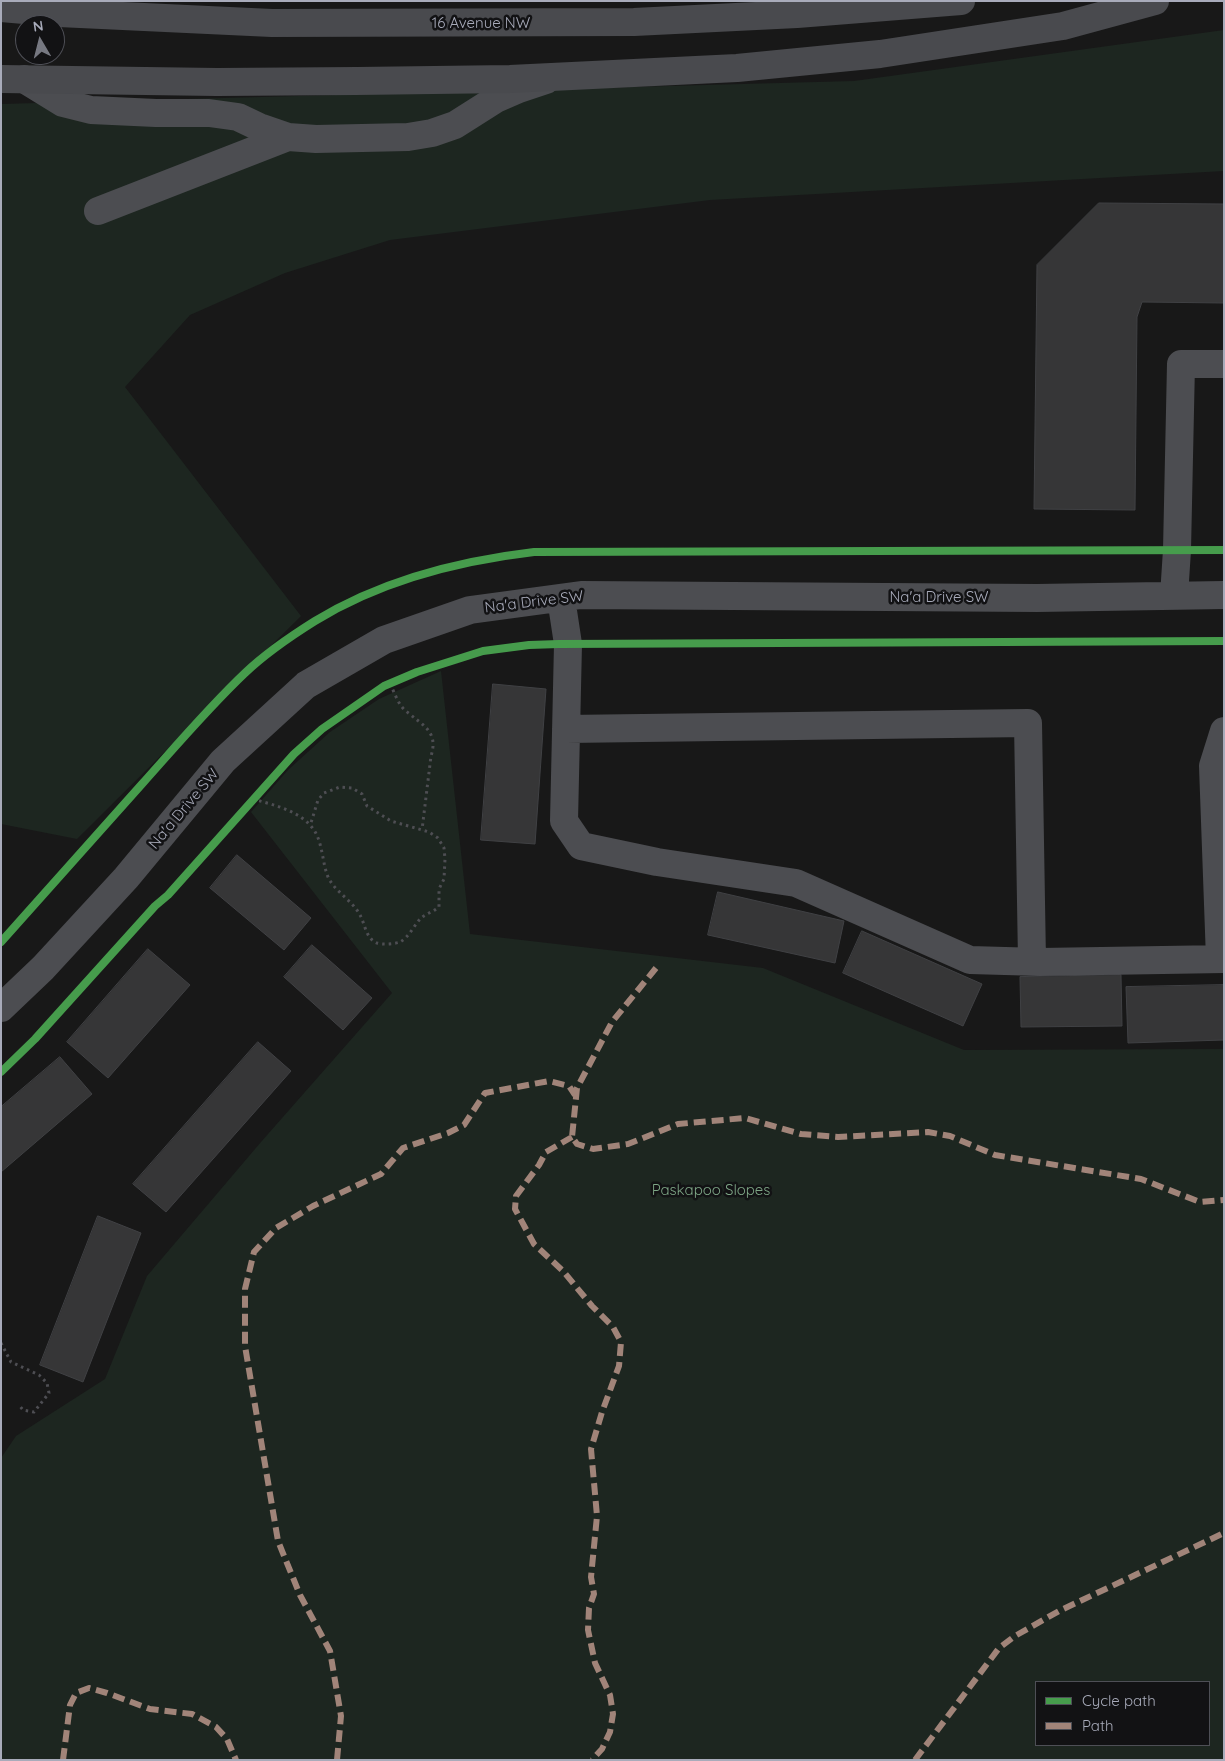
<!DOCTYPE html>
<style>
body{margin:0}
#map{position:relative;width:1225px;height:1761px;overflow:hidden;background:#181818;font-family:Quicksand,sans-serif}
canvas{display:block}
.frame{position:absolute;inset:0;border:2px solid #a8abba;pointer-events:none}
.legend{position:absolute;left:1035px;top:1681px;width:175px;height:65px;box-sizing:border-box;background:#121214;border:1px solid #4e4f56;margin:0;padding:6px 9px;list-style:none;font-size:15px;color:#a8abba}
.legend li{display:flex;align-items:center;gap:10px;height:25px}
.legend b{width:25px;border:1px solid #4e4f56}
.north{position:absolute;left:15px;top:15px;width:50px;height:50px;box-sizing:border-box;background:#121214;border:1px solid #4e4f56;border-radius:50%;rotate:352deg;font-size:14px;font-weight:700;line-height:20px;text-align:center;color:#a8abba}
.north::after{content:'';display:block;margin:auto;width:18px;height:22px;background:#767881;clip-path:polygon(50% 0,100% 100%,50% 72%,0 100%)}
</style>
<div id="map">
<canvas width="1225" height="1761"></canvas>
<div class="frame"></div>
<ul class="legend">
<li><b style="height:6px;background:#469c4c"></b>Cycle path</li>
<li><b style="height:6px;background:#a18479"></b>Path</li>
</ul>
<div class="north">N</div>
</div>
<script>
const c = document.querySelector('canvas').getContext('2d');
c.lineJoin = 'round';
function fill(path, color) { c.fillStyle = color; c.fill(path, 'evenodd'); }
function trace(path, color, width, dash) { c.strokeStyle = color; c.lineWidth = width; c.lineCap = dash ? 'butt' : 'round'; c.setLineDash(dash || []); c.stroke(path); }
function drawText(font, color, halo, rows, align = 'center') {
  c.font = font + ' Quicksand,sans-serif'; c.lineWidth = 5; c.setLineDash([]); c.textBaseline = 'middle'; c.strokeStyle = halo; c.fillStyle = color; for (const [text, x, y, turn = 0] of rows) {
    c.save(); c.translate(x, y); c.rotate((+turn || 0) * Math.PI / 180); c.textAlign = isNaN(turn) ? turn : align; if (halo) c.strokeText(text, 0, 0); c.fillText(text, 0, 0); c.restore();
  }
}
fill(new Path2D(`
 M1224,30V171L710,200L390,240L285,273L190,315L125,387L301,616L77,839L1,824V104L854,81Z
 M441,671L470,934L763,968L964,1050L1224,1049V1760H1V1458L16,1436L105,1379L147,1276L261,1142L392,993L251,812L288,770L330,732L379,699ZM1209,1682V1745H1036V1682Z`), '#1d2620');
const building = new Path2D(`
 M1099,203L1224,204V303L1142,302L1137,317L1135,510L1034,509L1037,265Z
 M493,684L546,689L535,844L481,840Z
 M237,855L311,918L284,950L210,888Z
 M718,892L844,921L835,963L708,935Z
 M862,931L982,984L963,1026L843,973Z
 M312,945L372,998L343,1030L284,977Z
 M148,949L190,985L108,1078L67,1042Z
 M1121,975L1122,1026L1021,1027L1020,977Z
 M1224,985V1040L1128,1043L1126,987Z
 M258,1042L291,1071L166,1212L133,1184Z
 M60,1057L92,1094L1,1172V1107Z
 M98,1216L141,1233L83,1382L40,1365Z`);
fill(building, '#363637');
trace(building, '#404144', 1);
trace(new Path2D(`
 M390,684C395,693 398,705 406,711C422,725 439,731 431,756L422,830
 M253,799C274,805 301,811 314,830C323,844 322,862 328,877C335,892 352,900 360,915C365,924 366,939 377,943C383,945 394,944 400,942C408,938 414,926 420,919C425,914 433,912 439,907V889L444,879L445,859L444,848L438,838L429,832L391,821L367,806L362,794L352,788L340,787L324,793L318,800L310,826
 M1,1343L11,1362L39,1375L47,1383L49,1393L34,1412L23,1410L19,1405`), '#4e4e53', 3, [2.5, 4]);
trace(new Path2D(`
 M24,79L63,103L91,110L156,113H209L238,117L259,127L288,137L316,139L408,137L432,133L455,125L496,99L519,89L546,80
 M98,211L288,137
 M1174,596L1177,550L1181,364H1224
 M561,598L568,644L564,821L581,846L657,862L796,883L970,960L1040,962L1224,959
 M566,729L1028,723L1032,961
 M1220,959L1213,766L1224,731
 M1,1008L43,968L126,878L223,761L306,685L384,640L470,610L581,595L1037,598L1224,595`), '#4c4d51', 28);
trace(new Path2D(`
 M1,8L59,13L272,23L634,22L797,14L961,1
 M1,79L217,82L357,81L510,79L737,68L880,54L1063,26L1155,1`), '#494a4e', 28);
trace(new Path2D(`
 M656,968L612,1022L577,1088L572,1137L577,1144L593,1149L628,1144L678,1124L745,1118L801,1134L838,1137L928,1132L950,1136L995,1155L1141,1179L1200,1202L1224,1200
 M572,1137L546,1152L539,1165L516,1196L515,1209L534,1244L563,1271L592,1306L613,1327L621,1342L619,1366L602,1412L591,1449L597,1516L591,1577L594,1594L589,1608L588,1630L595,1663L610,1695L613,1714L610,1732L602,1749L592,1760
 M63,1760L70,1705L76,1693L89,1688L107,1693L150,1709L192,1714L216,1727L227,1739L236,1760
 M337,1760L341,1716L330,1651L300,1595L278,1541L245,1346V1289L254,1252L276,1228L313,1206L381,1174L403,1148L448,1133L464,1125L485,1093L549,1081L569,1086L575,1095
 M915,1760L999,1648L1015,1636L1059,1611L1224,1533`), '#a18479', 6, [12, 6]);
trace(new Path2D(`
 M1,942C48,890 95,837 142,784C176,746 209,707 245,673C266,653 291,636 315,621C382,580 457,561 534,552L1224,550
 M1,1072L35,1039L155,906L168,895L294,754L322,729L384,686L417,672L483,651L529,645L559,644L1224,641`), '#469c4c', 8);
drawText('15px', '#a8abba', '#121214', [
 ["16 Avenue NW",481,23],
 ["Na'a Drive SW",939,597],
 ["Na'a Drive SW",534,602,-7],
 ["Na'a Drive SW",184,809,-50]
]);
drawText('15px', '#7ea686', '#121214', [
 ["Paskapoo Slopes",711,1190]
]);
</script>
